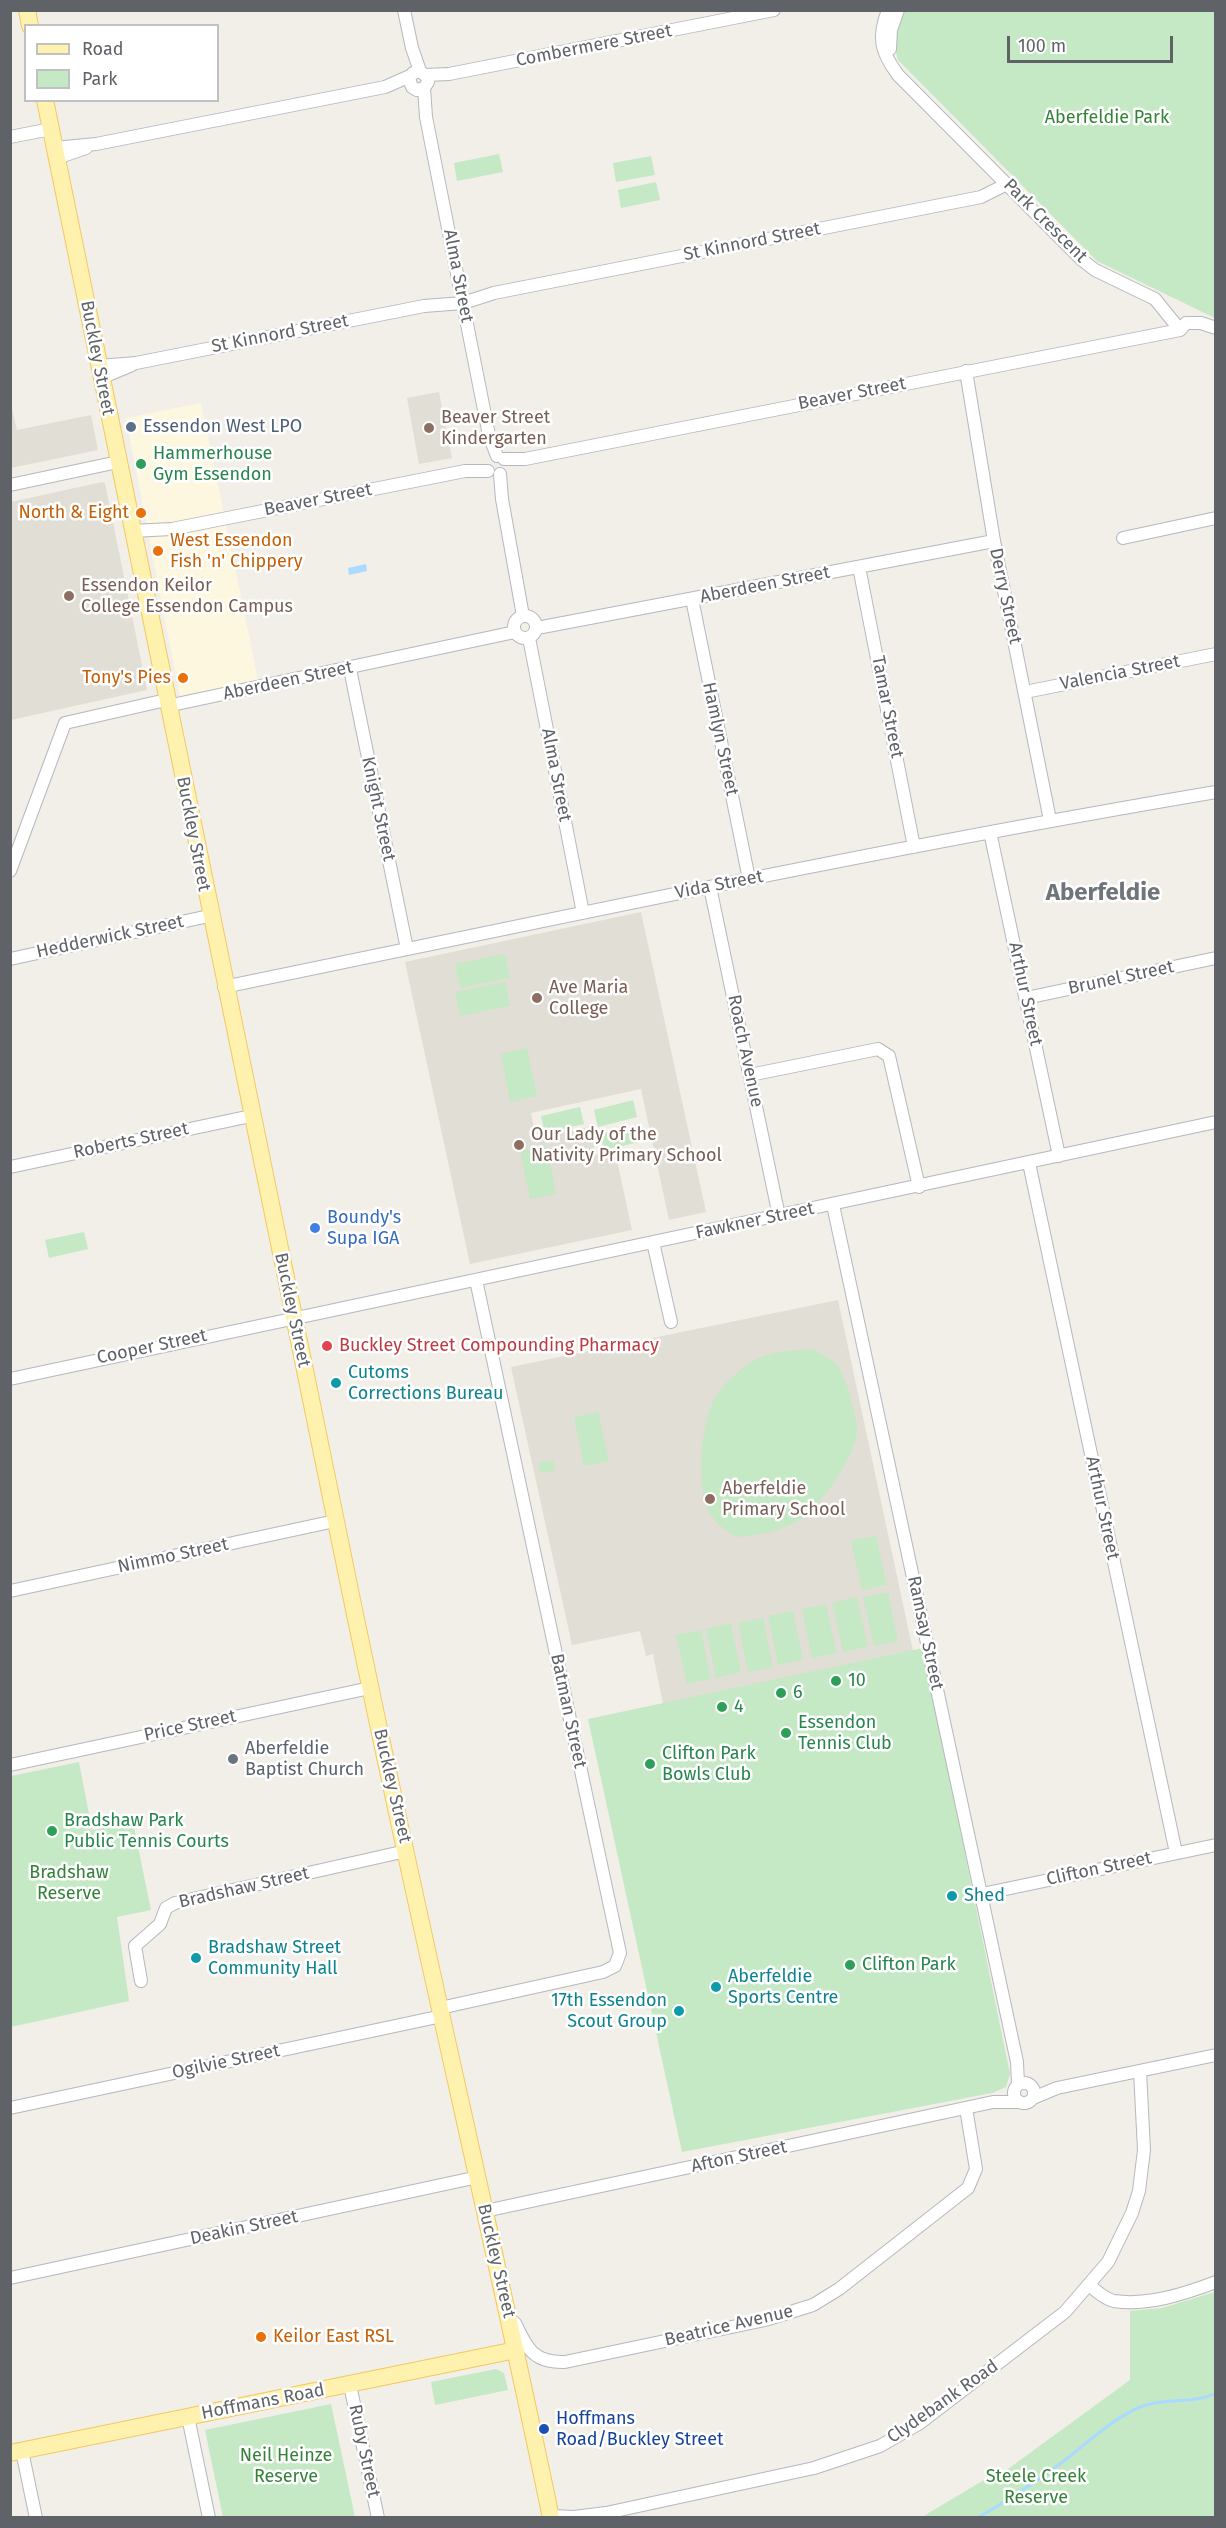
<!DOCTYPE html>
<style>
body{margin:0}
#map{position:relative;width:1226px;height:2528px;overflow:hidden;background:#f1efe8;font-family:"Fira Sans",sans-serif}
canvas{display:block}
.frame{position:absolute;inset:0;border:12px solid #5f6368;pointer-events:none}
.legend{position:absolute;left:24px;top:24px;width:195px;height:78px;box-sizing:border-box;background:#fff;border:2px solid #bfc1c3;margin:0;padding:8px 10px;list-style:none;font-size:18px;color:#5f6368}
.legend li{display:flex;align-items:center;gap:12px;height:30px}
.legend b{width:30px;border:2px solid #bfc1c3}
.scale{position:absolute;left:1007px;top:36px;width:166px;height:27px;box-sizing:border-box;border:3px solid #5f6368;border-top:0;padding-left:8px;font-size:18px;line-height:21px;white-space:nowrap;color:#5f6368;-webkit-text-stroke:4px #fff;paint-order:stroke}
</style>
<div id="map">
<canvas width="1226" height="2528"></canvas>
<div class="frame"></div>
<ul class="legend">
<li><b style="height:8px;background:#fff2af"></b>Road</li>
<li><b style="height:16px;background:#c5e8c5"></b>Park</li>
</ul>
<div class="scale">100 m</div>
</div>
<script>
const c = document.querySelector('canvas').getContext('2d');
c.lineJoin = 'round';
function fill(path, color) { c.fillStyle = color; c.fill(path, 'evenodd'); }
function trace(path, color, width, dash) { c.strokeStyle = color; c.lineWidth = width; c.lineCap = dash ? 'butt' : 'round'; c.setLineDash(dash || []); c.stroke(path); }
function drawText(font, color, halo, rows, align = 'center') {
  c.font = font + ' "Fira Sans",sans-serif'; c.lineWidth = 5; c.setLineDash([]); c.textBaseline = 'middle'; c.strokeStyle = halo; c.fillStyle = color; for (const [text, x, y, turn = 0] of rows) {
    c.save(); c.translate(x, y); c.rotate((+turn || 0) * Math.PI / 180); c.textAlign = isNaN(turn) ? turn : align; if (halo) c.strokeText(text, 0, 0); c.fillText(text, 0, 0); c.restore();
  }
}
fill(new Path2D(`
 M201,403L258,680L180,697L126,418Z`), '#fef7e0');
fill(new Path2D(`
 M439,392L452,458L419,464L407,398Z
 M10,401L17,430L91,415L98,450L11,468Z
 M102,482L105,483L147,690L11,720V502Z
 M641,912L706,1212L669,1220L641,1089L531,1113L536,1138L590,1127L596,1155L615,1151L632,1230L470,1264L405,962Z
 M838,1300L913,1651L663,1704L653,1654L646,1656L640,1631L572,1645L511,1367Z`), '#e1ded6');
fill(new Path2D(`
 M905,11H1215V318L1097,261L898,60C892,41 895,27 905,11Z
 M499,154L503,172L457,181L454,163Z
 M651,156L655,175L616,182L613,163Z
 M656,182L660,200L621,208L618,190Z
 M505,954L510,978L460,988L455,964Z
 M505,982L510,1006L460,1016L455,992Z
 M527,1048L537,1096L510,1102L501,1054Z
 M633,1100L637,1117L598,1127L594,1110Z
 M580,1107L584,1124L545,1133L541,1116Z
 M640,1124L644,1141L604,1150L600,1134Z
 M547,1146L556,1194L530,1199L520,1151Z
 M84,1232L88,1249L49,1258L45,1240Z
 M814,1349C820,1354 831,1359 837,1365C846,1376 857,1416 857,1431C856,1455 821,1505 801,1519C780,1532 759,1535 735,1537C729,1532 719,1526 714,1519C694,1496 700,1424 715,1398C723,1384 740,1369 755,1360C772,1351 795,1350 814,1349Z
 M598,1412L609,1461L584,1466L574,1417Z
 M553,1460L555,1471L541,1473L538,1463Z
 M876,1536L887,1585L862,1590L851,1541Z
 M888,1592L898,1641L874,1646L863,1597Z
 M857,1597L868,1646L843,1652L832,1603Z
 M826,1604L837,1653L812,1658L802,1609Z
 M793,1611L803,1660L778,1665L768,1616Z
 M763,1618L773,1667L748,1672L738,1623Z
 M731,1623L741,1672L716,1678L706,1629Z
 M701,1630L711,1679L687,1684L676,1635Z
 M923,1648L1010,2074L1006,2087L992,2093L682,2152L588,1719Z
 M79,1762L92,1830L133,1822L151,1910L117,1917L129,2001L11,2027V1776Z
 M1215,2292V2517H922L984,2480L1008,2469L1130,2380V2311L1162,2308Z
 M496,2369L504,2373L508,2390L435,2405L431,2382Z
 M331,2404L355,2517H223L205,2430Z`), '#c5e8c5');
fill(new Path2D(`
 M366,564L367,571L349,575L348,568Z`), '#aadaff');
trace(new Path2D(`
 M977,2518C1008,2501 1037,2481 1065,2460C1089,2442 1112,2419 1140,2407C1164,2397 1193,2405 1216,2393`), '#aadaff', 3);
const minor = new Path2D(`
 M404,10L412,48L420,71
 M888,10C877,38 881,52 898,75L1082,260L1095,270L1155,299L1180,330
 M890,49L891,30L898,10
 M426,75L449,74L774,10
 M424,88L417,90L412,87L409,79L413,73L420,71L427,77L428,82L424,88L426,117L489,435L497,456
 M10,137L51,129
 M55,148L96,144L385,87L410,76
 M57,158L86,148
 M1180,330L1186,323H1201L1216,328
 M99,366L136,363L424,306L463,303L494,293L981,197L1007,184
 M966,371L994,541L1050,820
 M101,378L132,365
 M504,459H525L1180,330
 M500,474L502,499L523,616
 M10,485L118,462
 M132,531L172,529L465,471H488
 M1123,538L1216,518
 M859,567L914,847
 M692,599L749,879
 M514 627a11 11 0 1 1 22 0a11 11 0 1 1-22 0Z
 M537,628L994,541
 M529,638L583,913
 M350,669L407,949
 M1025,692L1216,654
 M167,706L515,632
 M990,832L1059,1156
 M10,871L65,723L166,700
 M710,887L779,1216
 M10,959L209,916
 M224,987C554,919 883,848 1216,792
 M1026,998L1216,958
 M750,1075L878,1049L889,1056L919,1187
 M1029,1163L1176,1853
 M10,1167L251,1116
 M833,1205L1017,2062L1018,2084
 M653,1242L671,1322
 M10,1379L1216,1122
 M10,1591L335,1521
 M10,1765L370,1688
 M982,1894L1216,1845
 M141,1981L135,1946L160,1924L166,1908L175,1903L406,1851
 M440,2008L603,1972L615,1966L620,1953L476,1280
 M1014 2093a10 10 0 1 1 20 0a10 10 0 1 1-20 0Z
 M1033,2098L1057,2088L1216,2055
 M10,2108L442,2016
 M485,2211L993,2102H1019
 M10,2278L478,2177
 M1090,2286C1097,2291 1104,2299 1114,2301C1148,2306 1184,2294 1216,2282
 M515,2323C527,2349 534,2363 565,2362L765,2320L813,2305L839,2289L968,2188L976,2169L966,2108
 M350,2385L378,2518
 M188,2417L209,2518
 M22,2451L36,2518
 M551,2516L574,2517L606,2513L814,2468L880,2446L920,2423L1065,2312L1108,2262L1132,2213L1139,2191L1144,2150L1140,2071`);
const major = new Path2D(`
 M27,10L30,26
 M45,100C152,628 258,1155 369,1681C427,1960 493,2238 551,2518
 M10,2453L516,2350`);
trace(minor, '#b5b8bc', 14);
trace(major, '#f2c960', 18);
trace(minor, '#fff', 12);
trace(major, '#fff2af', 16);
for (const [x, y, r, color] of [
 [131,427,6,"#5c6f8a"],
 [429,428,6,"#8d6e63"],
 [141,464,6,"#2e9e5b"],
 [141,513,6,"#e8710a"],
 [158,551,6,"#e8710a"],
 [69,596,6,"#8d6e63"],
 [183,678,6,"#e8710a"],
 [537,998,6,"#8d6e63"],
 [519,1145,6,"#8d6e63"],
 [315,1228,6,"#3f7fe0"],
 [327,1346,6,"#e0444e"],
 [336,1383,6,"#0f9aa8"],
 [710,1499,6,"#8d6e63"],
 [836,1681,6,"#2e9e5b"],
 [781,1693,6,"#2e9e5b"],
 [722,1707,6,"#2e9e5b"],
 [786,1733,6,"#2e9e5b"],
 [233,1759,6,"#6b7280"],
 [650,1764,6,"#2e9e5b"],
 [52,1831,6,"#2e9e5b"],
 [952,1896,6,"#0f9aa8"],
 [196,1958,6,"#0f9aa8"],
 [850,1965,6,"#2e9e5b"],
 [716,1987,6,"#0f9aa8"],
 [679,2011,6,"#0f9aa8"],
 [261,2337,6,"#e8710a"],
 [544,2429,6,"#1a4fb4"]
]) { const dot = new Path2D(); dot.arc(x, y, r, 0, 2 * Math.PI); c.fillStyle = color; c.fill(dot); trace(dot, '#fff', 2); }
drawText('18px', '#5f6368', '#fff', [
 ["Combermere Street",594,46,-11],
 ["Park Crescent",1045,221,45],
 ["St Kinnord Street",752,242,-11],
 ["Alma Street",458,276,79],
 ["St Kinnord Street",280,334,-11],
 ["Buckley Street",97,358,79],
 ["Beaver Street",852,394,-11],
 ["Beaver Street",318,500,-11],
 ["Aberdeen Street",765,585,-11],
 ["Derry Street",1005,596,78],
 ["Valencia Street",1120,673,-11],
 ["Aberdeen Street",288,681,-12],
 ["Tamar Street",887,707,79],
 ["Hamlyn Street",720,739,78],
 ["Alma Street",556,775,79],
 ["Knight Street",378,809,78],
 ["Buckley Street",193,834,79],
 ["Vida Street",719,885,-11],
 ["Hedderwick Street",110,937,-12],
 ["Brunel Street",1121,978,-12],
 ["Arthur Street",1025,994,78],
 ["Roach Avenue",745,1051,78],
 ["Roberts Street",131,1141,-12],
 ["Fawkner Street",755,1221,-12],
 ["Buckley Street",292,1310,78],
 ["Cooper Street",152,1347,-12],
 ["Arthur Street",1102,1508,78],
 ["Nimmo Street",173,1556,-12],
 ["Ramsay Street",925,1633,78],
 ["Batman Street",568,1711,78],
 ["Price Street",190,1726,-12],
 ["Buckley Street",392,1786,77],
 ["Clifton Street",1099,1869,-12],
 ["Bradshaw Street",244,1888,-13],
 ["Ogilvie Street",226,2062,-12],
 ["Afton Street",739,2157,-12],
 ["Deakin Street",244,2228,-12],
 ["Buckley Street",496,2261,77],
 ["Beatrice Avenue",729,2326,-13],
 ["Hoffmans Road",263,2402,-11],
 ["Clydebank Road",943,2402,-35],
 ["Ruby Street",364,2451,78]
]);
drawText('18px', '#348238', '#fff', [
 ["Aberfeldie Park",1107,118],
 ["Bradshaw",69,1873],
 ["Reserve",69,1894],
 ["Neil Heinze",286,2456],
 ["Reserve",286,2477],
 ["Steele Creek",1036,2477],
 ["Reserve",1036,2498]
]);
drawText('18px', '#785e54', '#fff', [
 ["Beaver Street",441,418],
 ["Kindergarten",441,439],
 ["Essendon Keilor",81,586],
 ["College Essendon Campus",81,607],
 ["Ave Maria",549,988],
 ["College",549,1009],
 ["Our Lady of the",531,1135],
 ["Nativity Primary School",531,1156],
 ["Aberfeldie",722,1489],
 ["Primary School",722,1510]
], 'left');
drawText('18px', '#4e5e75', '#fff', [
 ["Essendon West LPO",143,427]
], 'left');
drawText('18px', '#27864d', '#fff', [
 ["Hammerhouse",153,454],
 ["Gym Essendon",153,475],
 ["10",848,1681],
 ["6",793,1693],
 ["4",734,1707],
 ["Essendon",798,1723],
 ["Tennis Club",798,1744],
 ["Clifton Park",662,1754],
 ["Bowls Club",662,1775],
 ["Bradshaw Park",64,1821],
 ["Public Tennis Courts",64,1842],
 ["Clifton Park",862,1965]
], 'left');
drawText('18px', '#c56008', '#fff', [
 ["North & Eight",129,513],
 ["West Essendon",170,541,"left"],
 ["Fish 'n' Chippery",170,562,"left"],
 ["Tony's Pies",171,678],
 ["Keilor East RSL",273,2337,"left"]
], 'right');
drawText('18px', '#366cbe', '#fff', [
 ["Boundy's",327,1218],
 ["Supa IGA",327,1239]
], 'left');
drawText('18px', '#be3a42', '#fff', [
 ["Buckley Street Compounding Pharmacy",339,1346]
], 'left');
drawText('18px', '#0d838f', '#fff', [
 ["Cutoms",348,1373],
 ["Corrections Bureau",348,1394],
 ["Shed",964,1896],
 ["Bradshaw Street",208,1948],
 ["Community Hall",208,1969],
 ["Aberfeldie",728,1977],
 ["Sports Centre",728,1998],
 ["17th Essendon",667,2001,"right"],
 ["Scout Group",667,2022,"right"]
], 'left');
drawText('18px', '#5b616d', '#fff', [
 ["Aberfeldie",245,1749],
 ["Baptist Church",245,1770]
], 'left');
drawText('18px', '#164399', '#fff', [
 ["Hoffmans",556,2419],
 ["Road/Buckley Street",556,2440]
], 'left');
drawText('bold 24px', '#70757a', '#fff', [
 ["Aberfeldie",1103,893]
]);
</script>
